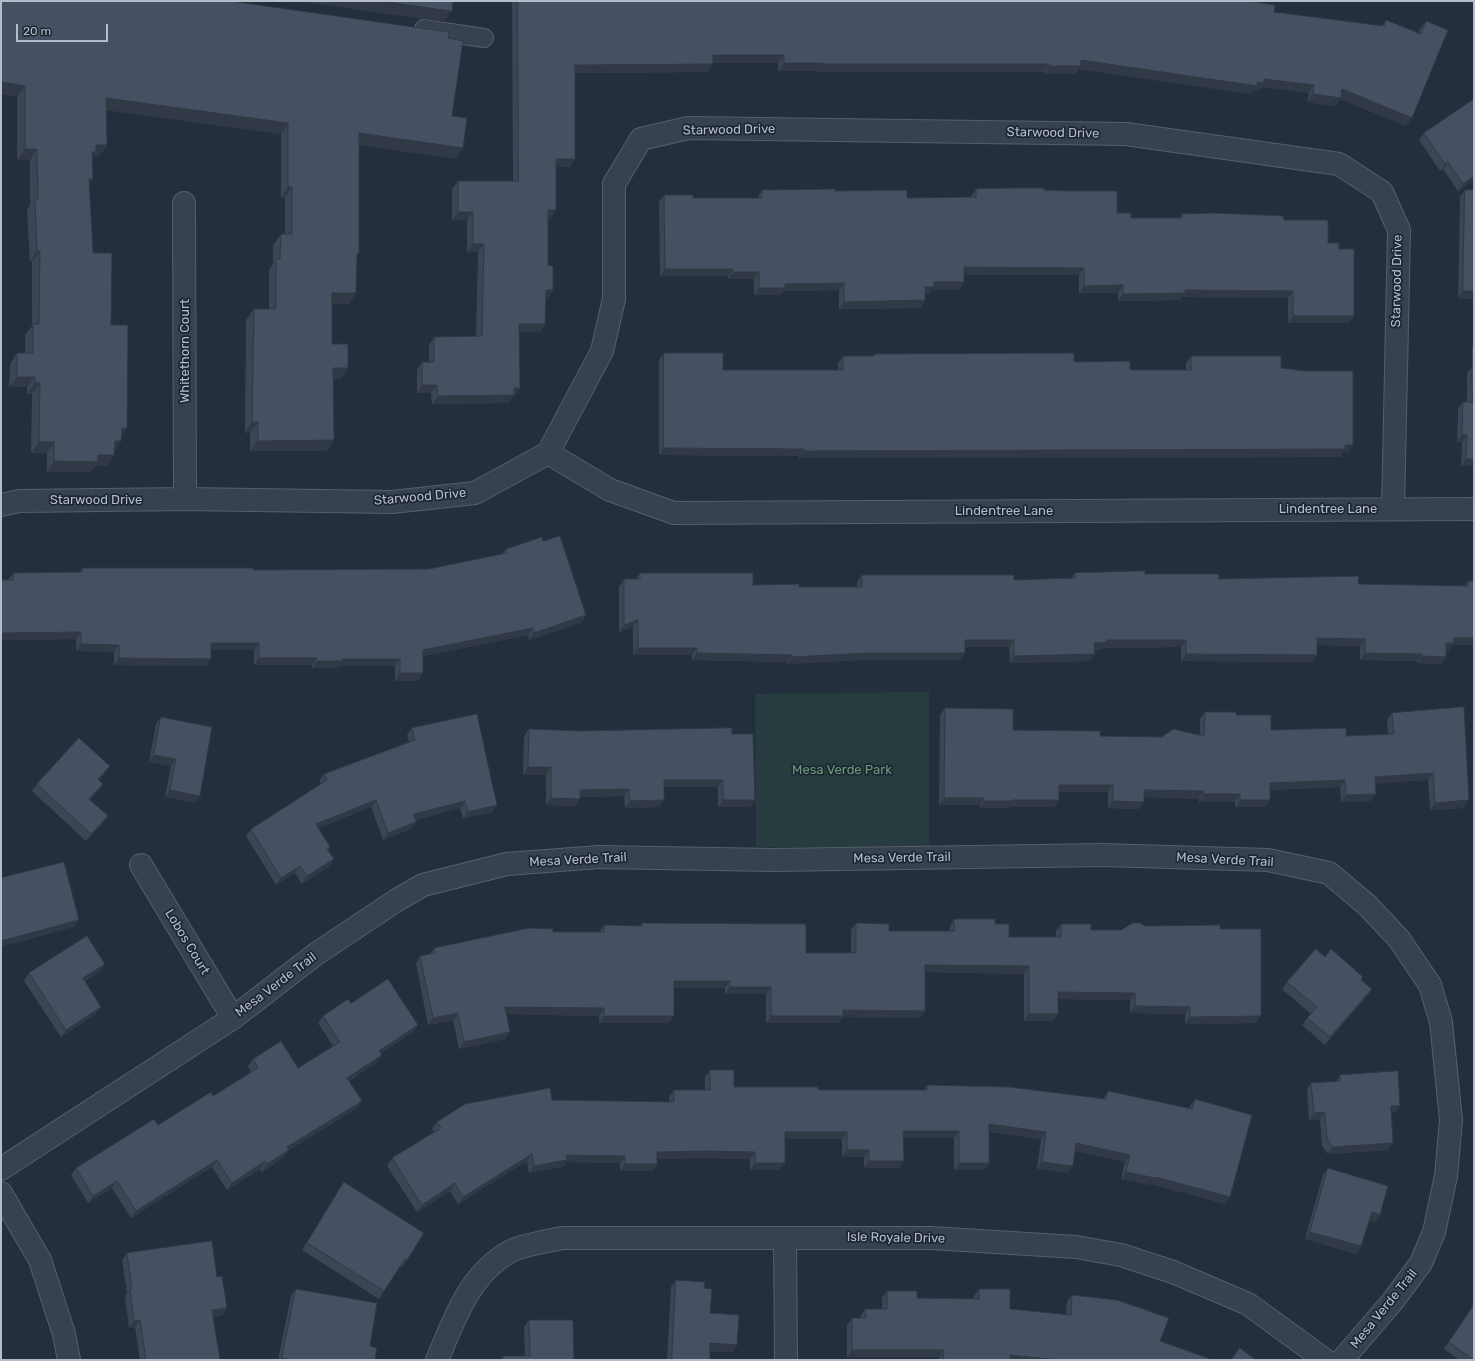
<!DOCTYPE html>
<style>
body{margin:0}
#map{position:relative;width:1475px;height:1361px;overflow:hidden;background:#242f3e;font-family:Rubik,sans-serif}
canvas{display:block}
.frame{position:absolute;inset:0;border:2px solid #b4bcc9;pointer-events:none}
.scale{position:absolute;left:16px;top:24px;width:92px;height:18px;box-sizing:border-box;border:2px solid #b4bcc9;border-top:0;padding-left:5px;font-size:12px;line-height:14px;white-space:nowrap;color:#b4bcc9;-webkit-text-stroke:3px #1d2633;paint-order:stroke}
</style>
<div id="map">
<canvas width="1475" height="1361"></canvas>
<div class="frame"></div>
<div class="scale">20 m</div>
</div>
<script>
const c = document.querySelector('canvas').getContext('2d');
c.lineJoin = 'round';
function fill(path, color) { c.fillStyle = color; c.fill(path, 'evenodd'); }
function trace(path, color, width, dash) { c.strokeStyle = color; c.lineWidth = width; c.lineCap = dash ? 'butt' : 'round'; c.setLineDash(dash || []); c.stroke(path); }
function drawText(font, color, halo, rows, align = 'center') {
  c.font = font + ' Rubik,sans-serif'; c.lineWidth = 3.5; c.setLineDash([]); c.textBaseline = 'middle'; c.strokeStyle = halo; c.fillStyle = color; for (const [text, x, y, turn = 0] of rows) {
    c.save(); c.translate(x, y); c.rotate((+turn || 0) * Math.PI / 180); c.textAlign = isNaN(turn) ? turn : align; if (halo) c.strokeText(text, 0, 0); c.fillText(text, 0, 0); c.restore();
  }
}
fill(new Path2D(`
 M929,692V848L756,847L755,694Z`), '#263c3f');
const service = new Path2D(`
 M424,29L484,38`);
const minor = new Path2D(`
 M184,203L185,499
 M548,453L610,490L674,513L1474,509
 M1,505L19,501L185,499L392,502L475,493L548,453L602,351L614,299V184L641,139L688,128L1126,134L1339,164L1382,192L1399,230L1393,509
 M141,865L233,1018
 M1,1169L233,1018L316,954L397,900L423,885L507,864L599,857L774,860L1103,855L1268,860L1329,873L1367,905L1399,939L1430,985L1441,1022L1451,1120L1446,1176L1434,1232L1421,1263L1392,1302L1342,1360
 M1,1193L40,1260L64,1334L69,1360
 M785,1238L786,1360
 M437,1360C455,1318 469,1274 511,1251C522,1245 549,1241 562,1238H931L1076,1247L1121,1255L1173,1272L1248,1304L1325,1360`);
trace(service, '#565f6c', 20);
trace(minor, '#565f6c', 24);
trace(service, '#38414e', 18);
trace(minor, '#38414e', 22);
fill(new Path2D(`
 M1,1L448,38L452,116L456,159L359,145L356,293L349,304H332V344L341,379H333L334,440L326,451H250V433H245L246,320L254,309H269V270L273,264V245L281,234H285V198H281V134L106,110L107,145L99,156H93L92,157L89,184L93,253L111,325L127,428L121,435L115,450L114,455L107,466H95L90,472H47V453H31L32,394H27V387H9L10,364L17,353H25V335L32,326V262H30L27,210L30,205V160H17V97Z
 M512,1H1248L1274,12L1382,26L1386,20L1419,33L1420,29L1426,21L1406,126L1340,99L1335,106L1307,102L1309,93L1261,87L1258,91L1254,90L1251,94L1079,69L1076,74H1044V72H817V71H778V63H713L707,72L575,73V159L570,167H556V210L550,218H548V265L553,290L548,298H546L545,324L540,332H519L520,388L515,396H513L508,403L432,404L431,393H417V370L422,362H429V345L434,337H476L478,252H467V220H452V189L458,181H513Z
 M1424,133L1474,180L1458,191L1443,169L1440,171L1419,140Z
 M976,189L1044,190L1117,213L1131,218H1179L1182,214L1283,220L1339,249L1354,316L1349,323H1288V298L1182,297L1180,300L1118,301V293H1079V275H964V282L959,290H932L929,294H925V300L921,308L839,309V290L783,291L780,295H754V279H728V276H660L659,202L664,195L693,198H757L762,190L835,191L907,198L971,197Z
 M1465,190H1474V299L1458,298L1460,197Z
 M1474,344V466H1461L1462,442H1457L1458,409L1463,402H1467V373L1472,367V347Z
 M664,353L723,370H838V363L843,356H873L874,354L1074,362L1130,370H1186V363L1191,356L1281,368L1353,445L1348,452H1343L1340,457L799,458V456L659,455V360Z
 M543,541L586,615L581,623L529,640L528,635L423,656V673L418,681H395V666H339L337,668H312V665H254V650H211V659L206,666L114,665V652L76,651V639L1,640V580H8L13,573L80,572L82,568L253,570L429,569L502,554L506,549Z
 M640,573L753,585L799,587H857V582L862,575L1014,580L1071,578L1075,573L1145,574L1219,579L1358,584L1465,586L1468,581H1474L1453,645L1449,651L1446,650L1441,664L1417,663V661L1360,660V646L1317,645V655L1312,662L1181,661V647L1103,648L1102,649L1095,650L1090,661L1010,663L1009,647H965L960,660H860L787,664V662L692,660V655H633V627L619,632V587L624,579H636Z
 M945,708L1013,730L1100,736L1162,737L1200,735V719L1205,712L1236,715L1271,730L1346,736L1388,734L1387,720L1392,713L1464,808L1430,810L1428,780L1376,783L1371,801L1341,802L1340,787L1270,790V800L1265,807H1235V802H1199V799L1144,797L1139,809L1108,808V792H1059V800L1054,807H1009L1007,808H980V805H939L940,715Z
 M161,717L195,803L165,797L171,766L149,762L156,724Z
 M412,728L497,805L492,812L463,819L460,808L416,820V822L411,829L383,840L371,807L318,828L330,847L328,850L334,859L329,866L302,884L295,873L276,885L246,836L251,829L321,784L319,781L324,774L409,742L407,735Z
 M529,729L580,731L732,734L750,807H718V787H664L659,807L625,808L624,796L580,797V799L575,806L546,805V775H523L524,736Z
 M110,766L105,773L99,780L103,784L98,791L90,800L103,823L86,841L32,791L37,784Z
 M954,919L995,924L1009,937H1056V931L1061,924L1091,930H1121L1146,926L1220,929L1261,1016L1256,1023L1185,1024V1014L1130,1013V1000L1058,999V1014L1053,1021H1024V974L925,972L920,1018L843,1017L838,1023H766V994H725V988H674L669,1023H599V1016L507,1014L506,1039L459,1049L453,1020L428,1025L416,963L420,956L430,954L434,948L553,932H599L604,925L640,926L642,923L806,953H851V930L856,923L889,931H950V926Z
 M1325,957L1361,980L1372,989L1367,996L1325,1045L1302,1025L1311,1014L1282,989L1287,982Z
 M105,964L100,971L85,981L96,1014L61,1037L24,981L29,973Z
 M351,1003L418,1025L413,1032L381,1053L377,1062L349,1081L357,1108L289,1150L284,1157L262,1172L260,1169L227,1190L212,1167L131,1218L112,1188L88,1203L71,1175L76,1168L213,1096L251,1072L248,1066L253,1059L298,1068L333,1046L318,1023L323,1016Z
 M710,1070L734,1087L818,1090H924L927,1085L1103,1099L1108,1091L1189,1109L1190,1106L1195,1099L1230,1197L1225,1204L1151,1184L1150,1185L1121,1179L1125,1162L1075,1151L1068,1173L1037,1169L1041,1139L989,1132V1163L984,1170H954V1138H903L899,1168H864V1157H842V1139H785L780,1170H750V1159L702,1158L657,1159V1164L652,1171H620V1163L566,1162L562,1167L529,1173L527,1161L458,1204L450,1191L417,1212L387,1166L392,1158L434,1132L432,1129L437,1122L552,1100L669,1102V1097L674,1090H705V1077Z
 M1340,1075L1395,1113H1391L1388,1150L1328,1154L1322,1146L1320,1120H1309L1307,1090L1311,1083L1336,1082Z
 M1328,1168L1380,1215L1375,1222L1369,1220L1361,1246L1356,1254L1305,1239L1323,1175Z
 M344,1182L407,1260L402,1267L400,1266L379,1299L302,1250Z
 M127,1253L217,1277L227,1308L222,1315L213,1317L220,1360H140L135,1327L129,1328L125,1296L127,1293L122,1260Z
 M676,1280L704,1288L710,1313L737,1345L732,1352L710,1351V1360H667L671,1287Z
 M296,1289L370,1346L375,1360H278L291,1296Z
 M979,1289L1010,1309L1066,1315L1067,1302L1072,1295L1160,1341L1213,1360H938L939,1357H847V1325L852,1318H861L860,1317L865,1309H882V1298L887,1291L917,1298L974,1299V1296Z
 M1474,1305V1360H1459L1444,1349Z
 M529,1320L574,1360H500L503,1356H525L524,1327Z`), '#3b4654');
fill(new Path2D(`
 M296,1H381L452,11L444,22Z
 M713,55H784L778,63H707Z
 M1081,60L1257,82L1264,79L1314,85L1309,93L1261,87L1258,91L1254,90L1251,94L1079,69L1076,74H1044L1049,66Z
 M784,63H823L817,71H778Z
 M713,64L707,72L569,73L575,65Z
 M823,64H1049L1044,72H817Z
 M1,82L25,86L17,97L1,94Z
 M1342,89L1412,118L1406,126L1340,99L1335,106L1307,102L1313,94Z
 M106,98L288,123L281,134L98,109Z
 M359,133L463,148L456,159L351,144Z
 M96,145H107L99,156H93L88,163H84Z
 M25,149H37L30,160H17Z
 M556,159H575L570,167H550Z
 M1448,162L1443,169L1440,171L1445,164Z
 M1474,176V180L1458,191L1463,184Z
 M89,179H93L85,190Z
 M288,187H292L285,198H281Z
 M548,210H556L550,218H543Z
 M458,212H473L467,220H452Z
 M473,244H484L478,252H467Z
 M37,251H40L32,262H30Z
 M964,267L1084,268L1079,275H959Z
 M665,269H733L728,276H660Z
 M733,272H759L754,279H728Z
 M934,282H964L959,290H932L929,294H921L925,287Z
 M844,283L839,290L783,291L780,295H754L759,288L785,284Z
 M1123,285L1118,293H1079L1084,286Z
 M546,290H553L548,298H540Z
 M1185,290L1293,291L1288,298L1182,297L1180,300L1118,301L1123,294Z
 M1463,291H1474V299L1458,298Z
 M332,293H356L349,304H324Z
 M925,300L921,308L839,309L844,302Z
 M1293,316H1354L1349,323H1288Z
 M519,324H545L540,332H514Z
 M333,368H348L341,379H325Z
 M17,377H35L27,387H9Z
 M35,383H40L32,394H27Z
 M422,385H437L431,393H417Z
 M514,388H520L515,396H513L508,403L432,404L438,396Z
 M252,422H258L250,433H245Z
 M122,428H127L119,439Z
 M1462,435H1467L1462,442H1457Z
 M334,440L326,451H250L258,441Z
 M115,441H121L113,452Z
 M39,442H54L47,453H31Z
 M1353,445L1348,452H1343L1340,457L799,458L804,451Z
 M664,448L804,449L799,456L659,455Z
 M98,455H114L107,466H95L90,472H47L54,461Z
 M1466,459H1474V466H1461Z
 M586,615L581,623L529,640L534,633Z
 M638,620L633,627L619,632L624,625Z
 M533,628L528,635L418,657L423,650Z
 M81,632L76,639L1,640V633Z
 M1317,638L1365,639L1360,646L1312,645Z
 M1454,638H1474V645H1453L1449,651L1441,650L1446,643Z
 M965,640H1014L1009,647H960Z
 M1107,640H1186L1181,647L1103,648L1102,649L1089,650L1094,643Z
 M211,643H259L254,650H206Z
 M81,644L119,645L114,652L76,651Z
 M638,648H697L692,655H633Z
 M697,653L792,655L787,662L692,660Z
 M865,653H965L960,660H860L787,664L792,657Z
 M1365,653L1422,654L1417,661L1360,660Z
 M1095,654L1090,661L1010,663L1014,656Z
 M1186,654L1317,655L1312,662L1181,661Z
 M1422,656L1446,657L1441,664L1417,663Z
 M119,658L211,659L206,666L114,665Z
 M259,658H317L312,665H254Z
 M342,659H400L395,666H339L337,668H312L317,661Z
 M400,673H423L418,681H395Z
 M154,755L176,759L171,766L149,762Z
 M110,766L105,773L93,786L98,779Z
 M528,767H551L546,775H523Z
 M1433,773L1428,780L1370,784L1375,777Z
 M664,780H723L718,787H659Z
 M1345,780L1340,787L1265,790L1270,783Z
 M103,784L98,791L84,806L89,799Z
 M1059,785H1113L1108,792H1054Z
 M629,789L624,796L575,797L580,790Z
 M170,790L200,796L195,803L165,797Z
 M1144,790L1204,791L1199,799L1139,797Z
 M1204,794H1240L1235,802H1199Z
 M1376,794L1371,801L1341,802L1346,795Z
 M551,798L580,799L575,806L546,805Z
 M944,798H984L980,805H939Z
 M376,800L371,807L311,831L316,824Z
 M664,800L659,807L625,808L630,801Z
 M723,800H755L750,807H718Z
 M1012,800H1059L1054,807H1009L1007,808H980L984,801Z
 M1240,800H1270L1265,807H1235Z
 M1469,800L1464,808L1430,810L1435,803Z
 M465,801L460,808L409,822L414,814Z
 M1113,801L1144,802L1139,809L1108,808Z
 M497,805L492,812L463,819L468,812Z
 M108,816L103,823L86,841L91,834Z
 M416,822L411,829L383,840L388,833Z
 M334,859L329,866L302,884L307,876Z
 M300,866L295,873L276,885L281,878Z
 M79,920L74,927L1,947V941Z
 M105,964L100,971L78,985L83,978Z
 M925,965L1029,966L1024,974L920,972Z
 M674,981H730L725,988H669Z
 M730,987H771L766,994H725Z
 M1372,989L1367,996L1325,1045L1330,1037Z
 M1058,992L1135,993L1130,1000L1053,999Z
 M1135,1006L1190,1007L1185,1014L1130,1013Z
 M101,1007L96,1014L61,1037L66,1030Z
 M505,1007L604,1008L599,1016L500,1014Z
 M843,1010L925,1011L920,1018L843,1017L838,1023H766L771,1016Z
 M458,1013L453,1020L428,1025L433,1018Z
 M1029,1014H1058L1053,1021H1024Z
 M604,1016H674L669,1023H599Z
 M1261,1016L1256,1023L1185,1024L1190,1017Z
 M418,1025L413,1032L374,1058L379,1051Z
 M510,1032L506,1039L459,1049L464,1042Z
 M382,1055L377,1062L342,1085L347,1078Z
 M362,1101L357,1108L282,1154L287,1147Z
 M1391,1106H1400L1395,1113H1386Z
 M1325,1112L1320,1120H1309L1314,1113Z
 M989,1124L1046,1132L1041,1139L984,1131Z
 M903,1131H959L954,1138H898Z
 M785,1132H847L842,1139H780Z
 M1076,1143L1130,1155L1125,1162L1071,1150Z
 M1393,1143L1388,1150L1328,1154L1333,1147Z
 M289,1150L284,1157L262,1172L267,1164Z
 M847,1150H869L864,1157H842Z
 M707,1151L755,1152L750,1159L702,1158L652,1159L657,1152Z
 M532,1154L527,1161L458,1204L463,1197Z
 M566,1155L625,1156L620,1163L566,1162L562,1167L529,1173L534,1166Z
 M217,1160L212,1167L131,1218L136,1211Z
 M265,1161L260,1169L227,1190L232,1183Z
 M869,1161H904L899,1168H864Z
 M1042,1162L1073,1166L1068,1173L1037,1169Z
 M755,1163H785L780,1170H750Z
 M959,1163H989L984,1170H954Z
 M625,1164H657L652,1171H620Z
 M1126,1172L1156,1177L1230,1197L1225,1204L1151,1184L1150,1185L1121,1179Z
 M117,1181L112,1188L88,1203L93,1196Z
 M455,1183L450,1191L417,1212L422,1205Z
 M1372,1212L1380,1215L1375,1222L1367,1220Z
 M1310,1232L1361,1246L1356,1254L1305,1239Z
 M227,1308L222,1315L207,1317L212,1310Z
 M140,1320L135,1327L129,1328L134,1321Z
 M710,1343L737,1345L732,1352L705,1351Z
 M852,1350H944L939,1357H847Z
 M1010,1355L1058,1360H1006Z
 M282,1358L291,1360H281Z`), '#303945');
const building = new Path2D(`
 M1,1H230L449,32L448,38L463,41L452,116L467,118L463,148L359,133V254H357L356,293H332V344H348V368H333L334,440L258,441V422H252L254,309H276V259H280L281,234H292V187H288V123L106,98L107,145H96V152H92L93,179H89L93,253H112L111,325H128L127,428H122L121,441H115L114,455H98V462L54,461V442H39L40,383H35V377H17V353H33V324H39L40,251H37L35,199H38L37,149H25V86L1,82Z
 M381,1H453L452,11Z
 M518,1H1248L1275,5L1274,12L1384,26L1386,20L1421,34L1426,21L1448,30L1412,118L1342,89L1341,98L1313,94L1314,85L1264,79V83L1257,82V86L1081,60V66H1049V64H823V63H784V55H713V64L575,65V159H556V210H548V265L553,266V290H546L545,324H519L520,388H514V395L438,396L437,385H422V362H434V337L482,336L484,244H473V212H458V181H518Z
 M1474,99V176L1463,184L1448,162L1445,164L1424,133Z
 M1014,188H1044V190L1064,191H1117V213H1131V218H1182V214L1214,213L1284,216L1283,220H1328V243H1339V249H1354V316H1293V291L1185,290V293L1123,294V285L1084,286V268L964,267V282H934V287H925V300L844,302V283L785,284V288H759V272H733V269H665L664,195H693V198H762V190L835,189V191L907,190V198L976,197V189Z
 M1465,190H1474V291H1463Z
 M664,353H723V370H843V356H874V354L1074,353V362L1130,361V370H1191V356H1281V368L1305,371H1353V445H1345V449L804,451V449L664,448Z
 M1472,366H1474V459H1466L1467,435H1462L1463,402H1472Z
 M560,536L586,615L534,633L533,628L423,650V673H400V659H342V661H317V658H259V643H211V659L119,658V645L81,644V632L1,633V580H13V573L82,572V568H253V570L429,569L507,553L506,549L542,537L543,541Z
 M1145,571V574H1219V579L1359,576L1358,584L1468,586V581H1474V638H1454V643H1446V657L1422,656V654L1365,653V639L1317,638V655L1186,654V640H1107V642L1094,643L1095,654L1014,656V640H965V653H865L792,657V655L697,653V648H638V620L624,625V579H640V573H753V585L799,584V587H862V575H1014V580L1075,578V573Z
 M1464,707L1469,800L1435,803L1433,773L1375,777L1376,794L1346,795L1345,780L1270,783V800H1240V794H1204V791L1144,790V802L1113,801V785H1059V800H1012V801H984V798H944L945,708L1013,709V730L1100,731V736L1162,737L1173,729L1204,736L1205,712H1236V715H1271V730L1346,728V736L1394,734L1392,713Z
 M477,714L497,805L468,812L465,801L414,814L416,822L388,833L376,800L316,824L330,847L327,849L334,859L307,876L300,866L281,878L251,829L327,780L324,774L415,740L412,728Z
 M161,717L212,727L200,796L170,790L176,759L154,755Z
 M732,728V734H753L755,800H723V780H664V800L630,801L629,789L580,790V799L551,798V767H528L529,729L580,731Z
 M79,738L110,766L98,779L103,784L89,799L108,816L91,834L37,784Z
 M64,862L79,920L1,941V878Z
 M954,919H995V924H1009V937H1061V924H1091V930H1121L1133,923H1140L1146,926L1220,925V929H1261V1016L1190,1017V1007L1135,1006V993L1058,992V1014H1029V966L925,965V1011L843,1010V1016H771V987H730V981H674V1016H604V1008L505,1007L510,1032L464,1042L458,1013L433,1018L420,956L435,953L434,948L529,928L553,929V932H604V925L642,926V923L806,924V953H856V923L889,924V931H954Z
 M87,936L105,964L83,978L101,1007L66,1030L29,973Z
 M1316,949L1325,957L1331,949L1363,977L1361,980L1372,989L1330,1037L1307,1018L1317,1007L1287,982Z
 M388,979L418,1025L379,1051L382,1055L347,1078L362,1101L287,1147L289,1150L267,1164L265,1161L232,1183L217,1160L136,1211L117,1181L93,1196L76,1168L154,1119L158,1125L211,1092L213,1096L258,1068L253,1059L281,1041L298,1068L340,1042L323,1016L348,999L351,1003Z
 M710,1070H734V1087H818V1090H927V1085L1009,1087L1106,1099L1108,1091L1192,1109L1195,1099L1252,1115L1230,1197L1156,1177L1155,1178L1126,1172L1130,1155L1076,1143L1073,1166L1042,1162L1046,1132L989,1124V1163H959V1131H903L904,1161H869V1150H847V1132H785V1163H755V1152L707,1151L657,1152V1164H625V1156L566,1155L567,1160L534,1166L532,1154L463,1197L455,1183L422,1205L392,1158L441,1128L437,1122L465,1104L550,1088L552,1100L674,1102V1090H710Z
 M1398,1071L1400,1106H1391L1393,1143L1333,1147L1327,1139L1325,1112L1314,1113L1311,1083L1340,1081V1075Z
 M1328,1168L1388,1186L1380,1215L1372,1212L1361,1246L1310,1232Z
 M344,1182L424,1233L407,1260L405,1259L384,1291L307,1243Z
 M212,1241L217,1277L222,1276L227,1308L212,1310L220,1360H146L140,1320L134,1321L130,1289H132L127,1253Z
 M676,1280L705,1282L704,1288L712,1289L710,1313L739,1315L737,1345L710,1343V1360H672Z
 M296,1289L377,1303L370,1346L377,1348L375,1360H291L282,1358Z
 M979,1289H1010V1309L1071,1315L1072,1295L1117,1300L1169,1318L1160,1341L1213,1360H1058L1010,1355V1360H943L944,1350H852V1318H866L865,1309H887V1291H917V1298L979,1299Z
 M1474,1305V1360L1449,1342Z
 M529,1320H573L574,1360H503V1356H530Z
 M1240,1348L1256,1360H1231Z`);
fill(building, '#455162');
trace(building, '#303945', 1);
drawText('13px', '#b4bcc9', '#1d2633', [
 ["Starwood Drive",729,130,-1],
 ["Starwood Drive",1053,133,1],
 ["Starwood Drive",1397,281,-89],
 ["Whitethorn Court",185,351,-90],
 ["Starwood Drive",420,497,-5],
 ["Starwood Drive",96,500],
 ["Lindentree Lane",1328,509],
 ["Lindentree Lane",1004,511],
 ["Mesa Verde Trail",902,858,-1],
 ["Mesa Verde Trail",578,860,-3],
 ["Mesa Verde Trail",1225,860,3],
 ["Lobos Court",187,942,59],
 ["Mesa Verde Trail",276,985,-37],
 ["Isle Royale Drive",896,1238,1],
 ["Mesa Verde Trail",1384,1309,-51]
]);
drawText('13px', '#6b9a76', '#1d2633', [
 ["Mesa Verde Park",842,770]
]);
</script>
